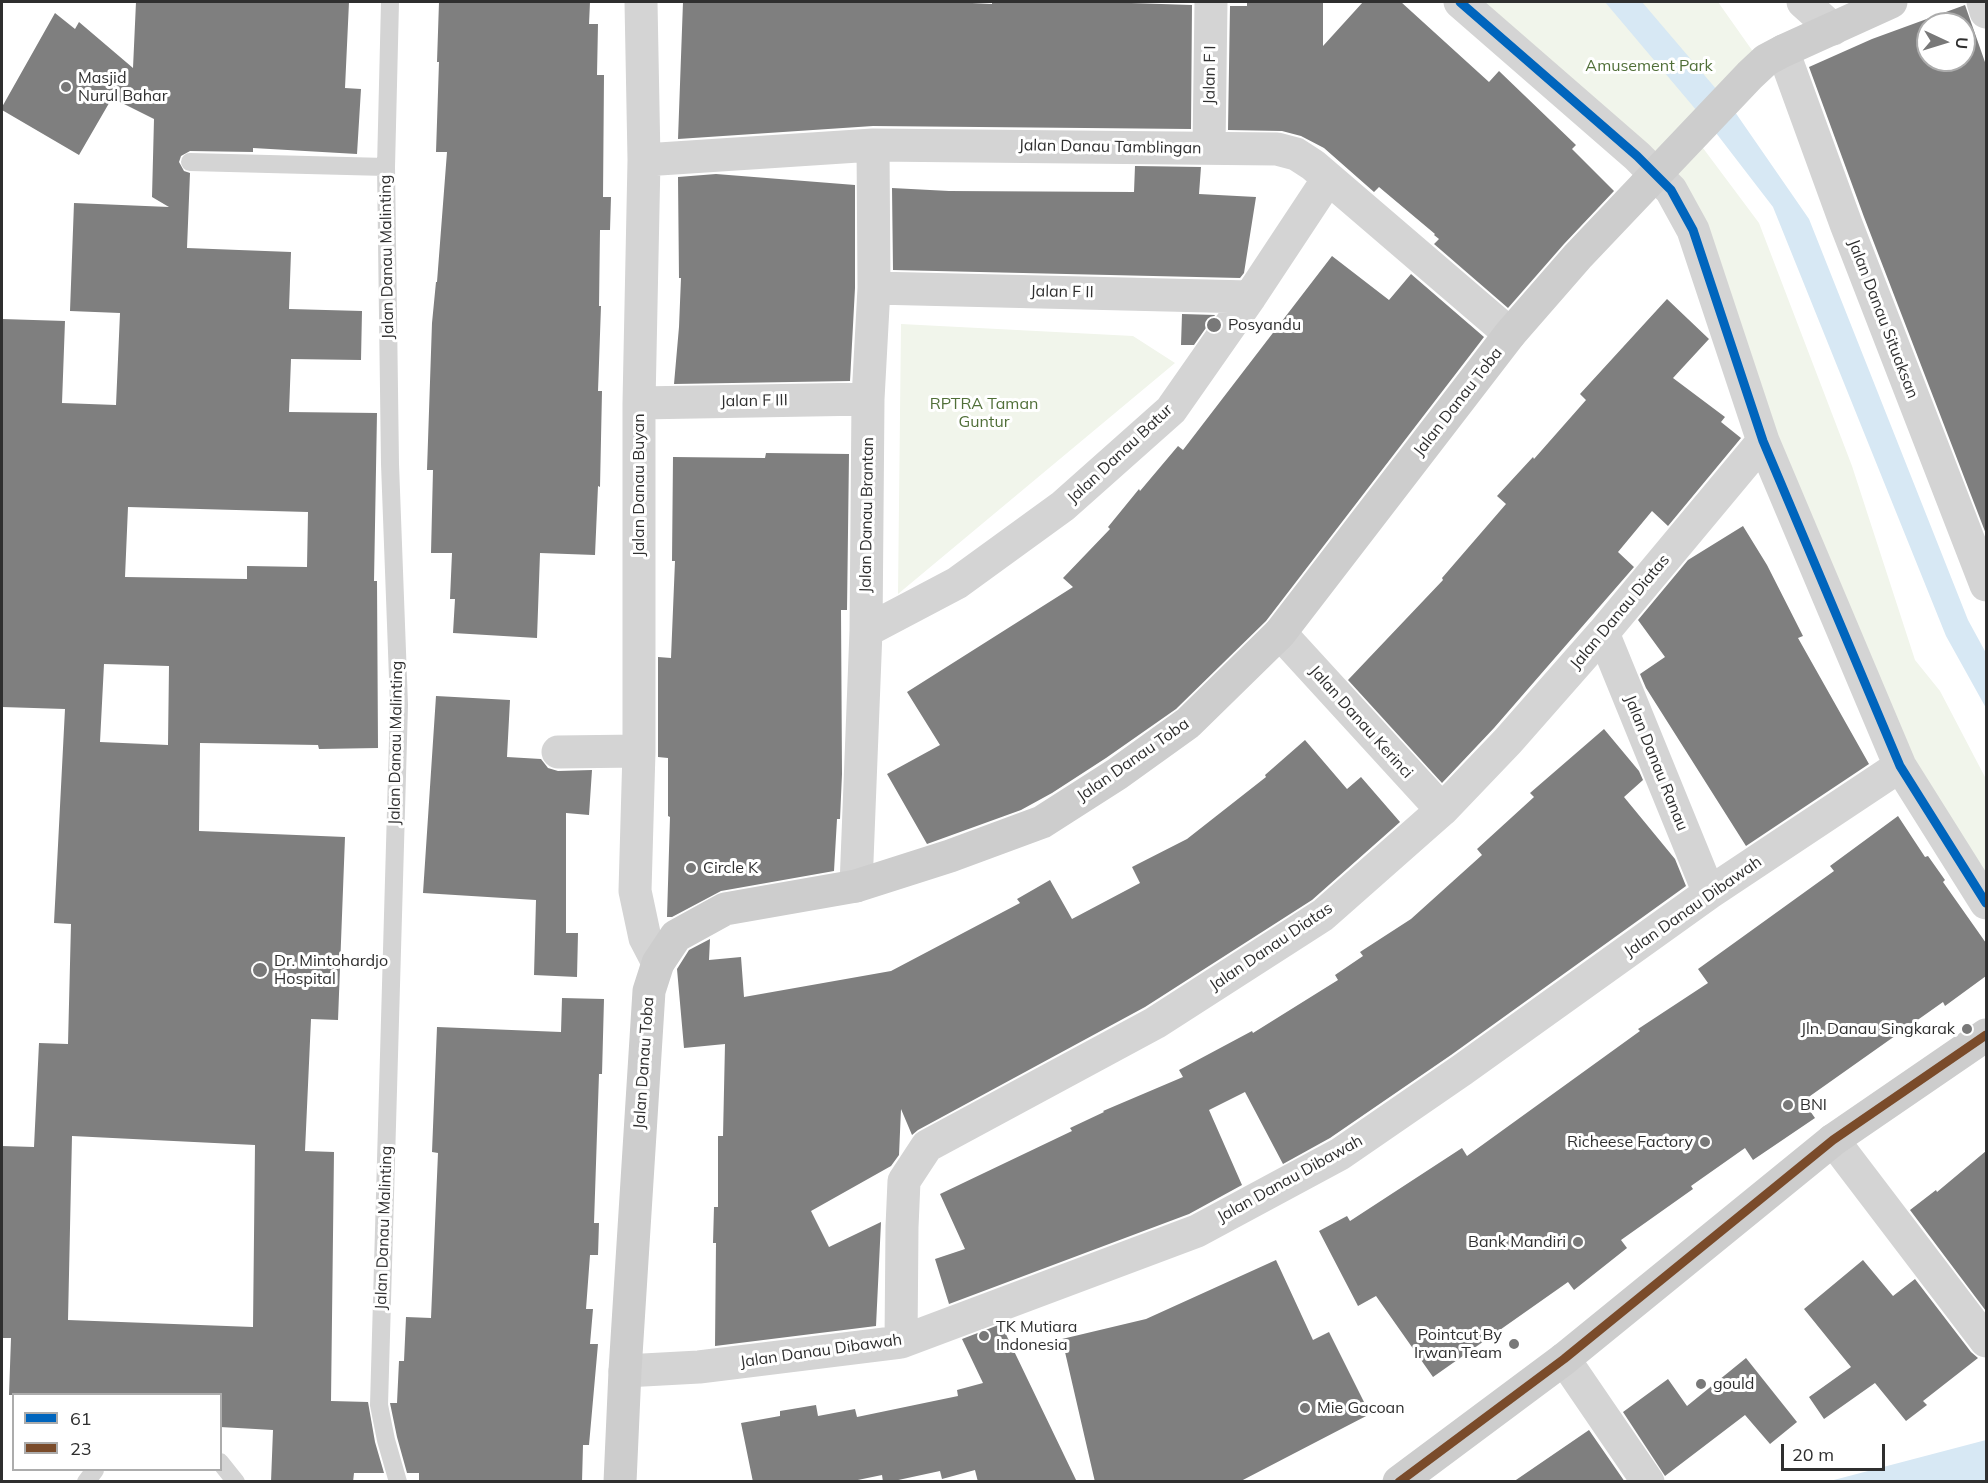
<!DOCTYPE html>
<style>
body{margin:0}
#map{position:relative;width:1988px;height:1483px;overflow:hidden;background:#fff;font-family:Mulish,sans-serif}
canvas{display:block}
.frame{position:absolute;inset:0;border:3px solid #2f2f2f;pointer-events:none}
.legend{position:absolute;left:12px;top:1393px;width:210px;height:78px;box-sizing:border-box;background:#fff;border:2px solid #acacac;margin:0;padding:8px 10px;list-style:none;font-size:18px;color:#2f2f2f}
.legend li{display:flex;align-items:center;gap:12px;height:30px}
.legend b{width:30px;border:2px solid #acacac}
.north{position:absolute;left:1916px;top:12px;width:60px;height:60px;box-sizing:border-box;background:#fff;border:2px solid #acacac;border-radius:50%;rotate:94deg;font-size:16px;font-weight:700;line-height:24px;text-align:center;color:#2f2f2f}
.north::after{content:'';display:block;margin:auto;width:21px;height:27px;background:#787878;clip-path:polygon(50% 0,100% 100%,50% 72%,0 100%)}
.scale{position:absolute;left:1781px;top:1444px;width:104px;height:27px;box-sizing:border-box;border:3px solid #2f2f2f;border-top:0;padding-left:8px;font-size:18px;line-height:21px;white-space:nowrap;color:#2f2f2f;-webkit-text-stroke:4px #fff;paint-order:stroke}
</style>
<div id="map">
<canvas width="1988" height="1483"></canvas>
<div class="frame"></div>
<ul class="legend">
<li><b style="height:8px;background:#0065bd"></b>61</li>
<li><b style="height:8px;background:#7a4b2a"></b>23</li>
</ul>
<div class="north">U</div>
<div class="scale">20 m</div>
</div>
<script>
const c = document.querySelector('canvas').getContext('2d');
c.lineJoin = 'round';
function fill(path, color) { c.fillStyle = color; c.fill(path, 'evenodd'); }
function trace(path, color, width, dash) { c.strokeStyle = color; c.lineWidth = width; c.lineCap = dash ? 'butt' : 'round'; c.setLineDash(dash || []); c.stroke(path); }
function drawText(font, color, halo, rows, align = 'center') {
  c.font = font + ' Mulish,sans-serif'; c.lineWidth = 6; c.setLineDash([]); c.textBaseline = 'middle'; c.strokeStyle = halo; c.fillStyle = color; for (const [text, x, y, turn = 0] of rows) {
    c.save(); c.translate(x, y); c.rotate((+turn || 0) * Math.PI / 180); c.textAlign = isNaN(turn) ? turn : align; if (halo) c.strokeText(text, 0, 0); c.fillText(text, 0, 0); c.restore();
  }
}
fill(new Path2D(`
 M1471,2H1718L1754,53L1653,154Z
 M1697,140L1759,223L1852,466L1915,660L1940,691L1986,779V879L1925,784L1665,175Z
 M901,324L1133,336L1175,363L898,594Z`), '#f1f5eb');
fill(new Path2D(`
 M1605,2H1642L1717,90L1697,111Z
 M1735,112L1809,219L1968,620L1986,653V708L1946,636L1773,207L1713,129Z
 M1986,1440V1481H1830Z`), '#d7e8f4');
fill(new Path2D(`
 M136,2H349L345,88L361,89L357,154L253,148V152L190,151L181,156L179,162L184,171L190,173L187,248L291,252L289,309L362,311L361,360L291,359L289,412L377,413L374,581H377L378,748L319,749L318,745L200,743L199,831L345,837L338,1020L311,1019L305,1151L334,1152L331,1401L368,1402L375,1442L384,1473H354L353,1482H271L273,1430L220,1427V1395H9L11,1338H2V1146L34,1147L39,1043L68,1044L71,924L54,923L65,709L2,707V319L65,321L62,403L116,405L120,313L70,311L74,203L169,207L152,197L154,119L112,98L79,155L2,110V107L55,13L75,29L79,22L133,68ZM128,507L308,512L307,567L247,566V579L125,577ZM104,664L169,666L168,745L100,742ZM72,1136L255,1145L253,1327L68,1320Z
 M439,2H590L589,24H598L597,75H604L603,197H611L610,230H600L599,306H601L598,391H602L600,487L598,486L595,555L540,553L537,638L453,633L455,599H450L452,553H431L433,470H427L432,323L436,282H437L447,152H436L439,62H437Z
 M683,2H952L992,4V2H1101L1192,5L1191,129L873,126L678,139Z
 M1247,2H1323V46L1363,2H1401L1489,82L1499,71L1576,145L1572,149L1614,191L1564,244L1508,308L1434,244L1439,239L1434,235L1435,234L1379,187L1374,192L1324,148L1301,136L1282,131L1228,130L1230,6H1247Z
 M1965,5L1986,65V534L1864,217L1809,67L1872,39ZM1928,24H1964V60H1928Z
 M1135,166L1201,167L1199,194L1256,197L1244,273L1240,278L893,270L892,188L949,191L1134,192Z
 M716,174L855,185V288L850,381L674,384L679,327L681,278H679L678,177Z
 M1332,256L1389,300L1411,274L1484,337L1266,621L1176,709L1106,758L1052,793L1021,810L927,844L887,774L940,745L907,692L1073,587L1063,578L1110,529L1108,527L1139,489L1140,491L1178,446L1183,450Z
 M1667,299L1709,339L1673,378L1725,417L1721,422L1741,438L1668,526L1652,511L1618,552L1634,567L1494,728L1442,783L1348,680L1443,580L1442,578L1506,504L1497,496L1533,457L1534,459L1586,400L1580,394Z
 M1182,314L1215,315L1194,345H1181Z
 M766,453L849,454L847,610H841L842,774L840,819H837L834,871L721,891L672,917H667L670,817L668,816V758L658,757V657L671,658L675,561H672L673,457L765,458Z
 M1743,526L1767,565L1803,636L1798,638L1869,764L1746,846L1646,688L1640,674L1665,657L1638,620L1688,560Z
 M436,696L510,700L507,757L541,759L548,768L558,771L592,770L589,815L566,813V933H578L577,977L534,975L536,900L423,893Z
 M1604,729L1639,771L1643,780L1624,797L1675,859L1686,886L1451,1055L1330,1138L1283,1164L1245,1092L1209,1110L1242,1185L1189,1214L949,1304L935,1259L965,1249L940,1194L1072,1131L1070,1128L1104,1112L1103,1111L1183,1077L1179,1070L1252,1031L1253,1033L1338,980L1335,975L1363,956L1360,952L1411,919L1482,855L1477,849L1534,797L1530,793Z
 M1305,740L1347,789L1361,777L1400,822L1312,900L1145,1007L918,1130L912,1135L901,1109L899,1155L891,1166L811,1211L829,1247L881,1222L876,1326L715,1346L716,1243H713L714,1207H718V1136H723L725,1044L684,1048L677,969L689,950L710,939L709,960L741,957L744,997L891,971L1020,903L1017,899L1050,880L1072,919L1140,883L1132,867L1187,839L1266,777L1265,775Z
 M1898,816L1925,857L1928,856L1945,880L1943,882L1986,943V976L1945,1006L1943,1002L1803,1101L1815,1118L1753,1160L1745,1148L1691,1186L1693,1189L1621,1240L1627,1248L1574,1290L1568,1282L1433,1377L1376,1296L1358,1306L1319,1231L1347,1216L1350,1221L1462,1148L1467,1156L1640,1031L1638,1029L1708,983L1698,969L1834,871L1830,866Z
 M562,998L604,999L602,1074H599L594,1223H599L598,1255H590L586,1309H593L590,1344H598L589,1445H583L582,1482H419V1473H407L397,1437L390,1403H397L399,1361H404L406,1317L431,1318L438,1153L432,1152L437,1027L561,1032Z
 M1986,1151V1311L1910,1210L1936,1190L1937,1192Z
 M1276,1260L1313,1340L1329,1332L1370,1414L1239,1482H1095L1062,1339L1146,1319Z
 M1863,1260L1893,1296L1915,1279L1971,1352L1978,1358L1923,1401L1927,1405L1906,1421L1875,1383L1824,1419L1809,1397L1851,1367L1804,1309Z
 M1001,1324L1077,1482H978L975,1470L942,1479L940,1471L889,1482H883L882,1475L848,1482H753L741,1423L780,1416V1411L816,1405L818,1416L855,1409L857,1417L958,1396L957,1390L983,1383L962,1339Z
 M1746,1358L1797,1422L1770,1444L1745,1415L1665,1476L1623,1412L1668,1379L1687,1406Z
 M1589,1430L1625,1482H1513Z`), '#7f7f7f');
trace(new Path2D(`
 M390,2L386,167L390,464L399,705L379,1405L386,1440L398,1482
 M190,162L386,167
 M220,1462L236,1482
 M86,1482L95,1470`), '#d4d4d4', 18);
trace(new Path2D(`
 M641,2L644,160L639,403V751L635,891L645,938L658,963
 M1460,2L1637,156L1671,190L1693,230L1763,441L1900,766L1986,903
 M1803,2L1833,29
 M1983,2L1986,12
 M1783,51L1846,224L1986,585
 M1209,148L1211,2
 M644,160L873,145L1277,149L1296,154L1313,165L1510,334
 M874,288L1250,297
 M639,403L868,399
 M866,631L957,583L1063,506L1171,410L1250,297L1328,179
 M1280,633L1442,810
 M1603,633L1709,893
 M558,752L639,751
 M856,886L866,631L868,399L874,288L873,145
 M1833,1140L1986,1341
 M901,1342L902,1227L904,1181L927,1146L1155,1023L1323,915L1442,810L1508,741L1603,633L1763,441
 M1564,1359L1648,1482
 M625,1371L699,1367L901,1342L1197,1231L1340,1154L1462,1070L1709,893L1900,766`), '#d4d4d4', 33);
trace(new Path2D(`
 M620,1482L625,1371L649,991L658,963L676,936L725,909L856,886L950,856L1042,822L1117,774L1188,723L1280,633L1510,334L1578,256L1750,75L1766,60L1783,51L1891,2
 M1399,1482L1564,1359L1833,1140L1986,1035`), '#cdcdcd', 33);
trace(new Path2D(`
 M1460,2L1637,156L1671,190L1693,230L1763,441L1900,766L1986,903`), '#0065bd', 9);
trace(new Path2D(`
 M1399,1482L1564,1359L1833,1140L1986,1035`), '#7a4b2a', 9);
for (const [x, y, r, color] of [
 [66,87,6,"#787878"],
 [1214,325,8,"#787878"],
 [691,868,6,"#787878"],
 [260,970,8,"#787878"],
 [1967,1029,6,"#787878"],
 [1788,1105,6,"#787878"],
 [1705,1142,6,"#787878"],
 [1578,1242,6,"#787878"],
 [984,1336,6,"#787878"],
 [1514,1344,6,"#787878"],
 [1701,1384,6,"#787878"],
 [1305,1408,6,"#787878"]
]) { const dot = new Path2D(); dot.arc(x, y, r, 0, 2 * Math.PI); c.fillStyle = color; c.fill(dot); trace(dot, '#fff', 2); }
drawText('16px', '#506f38', '#fff', [
 ["Amusement Park",1649,66],
 ["RPTRA Taman",984,404],
 ["Guntur",984,422]
]);
drawText('16px', '#2f2f2f', '#fff', [
 ["Jalan F I",1210,75,-89],
 ["Jalan Danau Tamblingan",1110,147,1],
 ["Jalan Danau Malinting",387,257,-91],
 ["Jalan F II",1062,292,1],
 ["Jalan Danau Situaksan",1883,319,69],
 ["Jalan F III",754,401,-1],
 ["Jalan Danau Toba",1458,402,-52],
 ["Jalan Danau Batur",1120,454,-43],
 ["Jalan Danau Buyan",639,485,-90],
 ["Jalan Danau Brantan",867,515,-89],
 ["Jalan Danau Diatas",1620,612,-50],
 ["Jalan Danau Kerinci",1361,722,48],
 ["Jalan Danau Malinting",396,743,-89],
 ["Jalan Danau Toba",1133,760,-35],
 ["Jalan Danau Ranau",1656,763,68],
 ["Jalan Danau Dibawah",1693,907,-35],
 ["Jalan Danau Diatas",1271,947,-34],
 ["Jalan Danau Toba",644,1063,-86],
 ["Jalan Danau Dibawah",1290,1179,-29],
 ["Jalan Danau Malinting",384,1228,-88],
 ["Jalan Danau Dibawah",821,1351,-8]
]);
drawText('16px', '#2f2f2f', '#fff', [
 ["Masjid",78,78],
 ["Nurul Bahar",78,96],
 ["Posyandu",1228,325],
 ["Circle K",703,868],
 ["Dr. Mintohardjo",274,961],
 ["Hospital",274,979],
 ["Jln. Danau Singkarak",1955,1029,"right"],
 ["BNI",1800,1105],
 ["Richeese Factory",1693,1142,"right"],
 ["Bank Mandiri",1566,1242,"right"],
 ["TK Mutiara",996,1327],
 ["Indonesia",996,1345],
 ["Pointcut By",1502,1335,"right"],
 ["Irwan Team",1502,1353,"right"],
 ["gould",1713,1384],
 ["Mie Gacoan",1317,1408]
], 'left');
</script>
